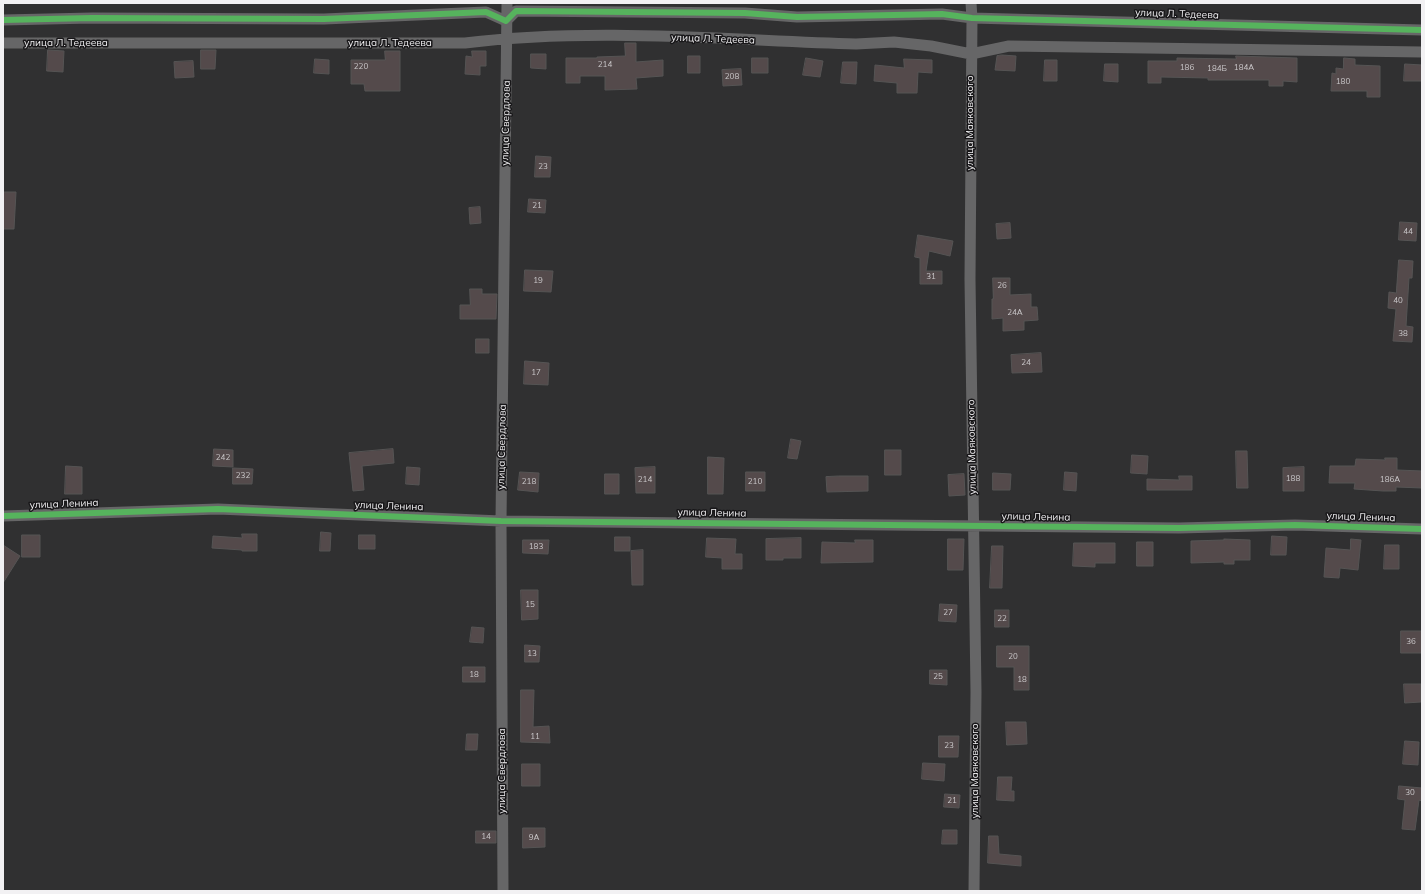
<!DOCTYPE html>
<meta charset="utf-8">
<style>
body{margin:0}
#map{position:relative;width:1425px;height:894px;overflow:hidden;background:#303031;font-family:Mulish,sans-serif}
canvas{display:block}
.frame{position:absolute;inset:0;border:4px solid #f2f1f3;pointer-events:none}
</style>
<div id="map">
<canvas width="1425" height="894"></canvas>
<div class="frame"></div>
</div>
<script>
const c = document.querySelector('canvas').getContext('2d');
c.lineJoin = 'round';
function fill(path, color) { c.fillStyle = color; c.fill(path, 'evenodd'); }
function trace(path, color, width, dash) { c.strokeStyle = color; c.lineWidth = width; c.lineCap = dash ? 'butt' : 'round'; c.setLineDash(dash || []); c.stroke(path); }
function drawText(font, color, halo, rows, align = 'center') {
  c.font = font + ' Mulish,sans-serif'; c.lineWidth = 3; c.setLineDash([]); c.textBaseline = 'middle'; c.strokeStyle = halo; c.fillStyle = color; for (const [text, x, y, turn = 0] of rows) {
    c.save(); c.translate(x, y); c.rotate((+turn || 0) * Math.PI / 180); c.textAlign = isNaN(turn) ? turn : align; if (halo) c.strokeText(text, 0, 0); c.fillText(text, 0, 0); c.restore();
  }
}
const building = new Path2D(`
 M625,43H636V62L663,60V76L636,78L637,89L605,90V76H580V83H566V58H597V57L625,56Z
 M48,50L64,51L63,72L47,71Z
 M201,50H216L215,69H201Z
 M385,51H400V91H365L364,84H351V60H385Z
 M472,51H486V66H480V75L465,74L466,56L472,57Z
 M531,54H546V69L531,68Z
 M1002,55L1016,56L1015,71L995,70L997,56Z
 M688,56H700V73H688Z
 M1236,56L1297,58V82L1283,81V86H1269V80H1208V78L1161,77V83H1148V61H1177V58L1236,59Z
 M752,58H768V73H752Z
 M806,58L823,61L820,77L803,75Z
 M1344,58L1355,59V65L1380,66V97H1367V91H1331L1332,73L1336,74V68L1343,69Z
 M315,59L329,60V74L314,73Z
 M904,59L932,60V73L918,72L917,93H897V83L874,81L875,65L904,68Z
 M1045,60H1057V81H1044Z
 M193,61L194,77L175,78L174,62Z
 M843,62H857L856,84L841,83Z
 M1105,64H1118V82L1104,81Z
 M1405,64L1422,65V81H1404Z
 M741,69L742,85L723,86L722,70Z
 M536,156L551,157L550,177H535Z
 M3,192H16L14,229H3Z
 M529,199L546,200L545,213L528,212Z
 M480,207L481,223L470,224L469,208Z
 M1400,222L1417,223L1416,241L1399,240Z
 M1010,223L1011,238L997,239L996,224Z
 M918,235L953,241L950,256L929,251L926,271H942V284H920V258L915,257Z
 M1399,260L1413,261L1412,278H1409L1406,326L1413,327L1412,342L1393,341L1396,309L1388,308L1389,292L1396,293Z
 M525,270L553,271L551,292L524,291Z
 M993,278H1010V295L1031,294V307H1037L1038,320L1024,321V330L1003,331V318L992,319V299H993Z
 M470,289H482V294H497L496,319H460V305H470Z
 M476,339H489V353H476Z
 M1041,353L1042,372L1012,373L1011,355Z
 M525,361L549,363L548,385L524,384Z
 M791,439L801,441L797,459L788,458Z
 M214,449L233,450V467L213,466Z
 M393,449L394,463L362,466L364,490L353,491L349,453Z
 M885,450H901V475H885Z
 M1236,451H1247L1248,488H1237Z
 M1132,455L1148,456L1147,474L1131,473Z
 M708,457L724,458L723,494H708Z
 M1385,458H1397V470L1422,471V488L1396,487V491H1383L1354,489L1355,483H1329L1330,466H1355L1356,459L1385,460Z
 M66,466L82,467V494H65Z
 M407,467L420,468L419,485L406,484Z
 M655,467V493H636L635,468Z
 M1304,467V491H1283V468Z
 M233,468L253,469L252,484H233Z
 M520,472L539,473L538,492L518,490Z
 M746,472H765V491H746Z
 M1065,472L1077,473L1076,491L1064,490Z
 M993,473L1011,474L1010,490H993Z
 M605,474H619V494H605Z
 M964,474L965,495L949,496L948,475Z
 M839,476H868V491L827,492L826,477Z
 M1179,476H1192V490H1147V479L1179,480Z
 M321,532L331,533L330,551H320Z
 M242,534H257V551H242V550L212,548L213,536L242,538Z
 M22,535H40V557H22Z
 M359,535H375V549H359Z
 M1272,536L1287,537L1286,555H1271Z
 M615,537H630V551H615Z
 M707,538L736,539L735,554H742V569H722V558L706,557Z
 M801,538V558H783V560H766V539Z
 M948,539H964L963,570H948Z
 M1224,539L1250,540V560H1234V564H1224V562L1191,563V541L1224,540Z
 M1351,539L1361,540L1358,570L1340,568L1339,578L1324,577L1326,548L1350,550Z
 M523,540H549L548,554L523,553Z
 M855,540H873V562L821,563L822,542L855,543Z
 M1137,542H1153V566H1137Z
 M1074,543H1115V563H1095V567L1073,566Z
 M3,545L20,556L3,583Z
 M1385,545H1399V569H1384Z
 M992,546H1003L1002,588H990Z
 M643,550V585H632L631,551Z
 M521,590H538V619L522,620Z
 M940,604L957,605L956,622L939,621Z
 M995,610H1009V627H995Z
 M472,627L484,628L483,643L470,642Z
 M1401,631H1422V653H1401Z
 M525,645L540,646L539,662H525Z
 M997,646H1029V690H1014V667H997Z
 M463,667H485V682H463Z
 M930,670H947V685L930,684Z
 M1404,684H1421V702L1405,703Z
 M521,690H534L533,727L549,726L550,743L521,742Z
 M1006,722H1026L1027,744L1007,745Z
 M467,734H478L477,750H466Z
 M939,736H959L958,757H939Z
 M1405,741L1419,742L1418,765L1403,764Z
 M923,763L945,764L944,781L922,779Z
 M522,764H540V786H522Z
 M998,777H1012L1011,791H1014V801L997,800Z
 M1399,786L1422,788V801L1419,800L1415,830L1402,829L1405,800L1398,799Z
 M945,794L960,795L959,808L944,807Z
 M523,828H545V847L523,848Z
 M943,830H957V844H942Z
 M476,831H496V843H476Z
 M989,836H998L999,854L1021,856V866L988,863Z`);
fill(building, '#544a4b');
trace(building, '#555454', 1);
trace(new Path2D(`
 M971,3L972,18L970,279L976,692L974,891
 M3,20L92,18L324,19L486,12L506,21L516,11L745,13L797,17L942,14L972,18L1422,30
 M3,43H465C594,27 726,40 856,44L894,42L931,46L971,54L1009,46L1422,52
 M3,516L218,509L501,521L1179,528L1295,525L1422,529
 M503,891L501,521L507,3`), '#666667', 11);
trace(new Path2D(`
 M3,20L92,18L324,19L486,12L506,21L516,11L745,13L797,17L942,14L972,18L1422,30
 M3,516L218,509L501,521L1179,528L1295,525L1422,529`), '#56b35d', 6);
drawText('8px', '#cac7c9', null, [
 ["214",605,65],
 ["220",361,67],
 ["186",1187,68],
 ["184А",1244,68],
 ["184Б",1217,69],
 ["208",732,77],
 ["180",1343,82],
 ["23",543,167],
 ["21",537,206],
 ["44",1408,232],
 ["31",931,277],
 ["19",538,281],
 ["26",1002,286],
 ["40",1398,301],
 ["24А",1015,313],
 ["38",1403,334],
 ["24",1026,363],
 ["17",536,373],
 ["242",223,458],
 ["232",243,476],
 ["188",1293,479],
 ["214",645,480],
 ["186А",1390,480],
 ["218",529,482],
 ["210",755,482],
 ["183",536,547],
 ["15",530,605],
 ["27",948,613],
 ["22",1002,619],
 ["36",1411,642],
 ["13",532,654],
 ["20",1013,657],
 ["18",474,675],
 ["25",938,677],
 ["18",1022,680],
 ["11",535,737],
 ["23",949,746],
 ["30",1410,793],
 ["21",952,801],
 ["14",486,837],
 ["9А",534,838]
]);
drawText('10px', '#f2f1f3', '#181719', [
 ["улица Л. Тедеева",1177,14,2],
 ["улица Л. Тедеева",713,39,2],
 ["улица Л. Тедеева",66,43],
 ["улица Л. Тедеева",390,43],
 ["улица Свердлова",506,123,-89],
 ["улица Маяковского",970,123,-90],
 ["улица Свердлова",502,447,-89],
 ["улица Маяковского",972,447,-91],
 ["улица Ленина",64,504,-2],
 ["улица Ленина",389,506,2],
 ["улица Ленина",712,513,1],
 ["улица Ленина",1036,517,1],
 ["улица Ленина",1361,517,2],
 ["улица Свердлова",502,771,-90],
 ["улица Маяковского",975,771,-90]
]);
</script>
